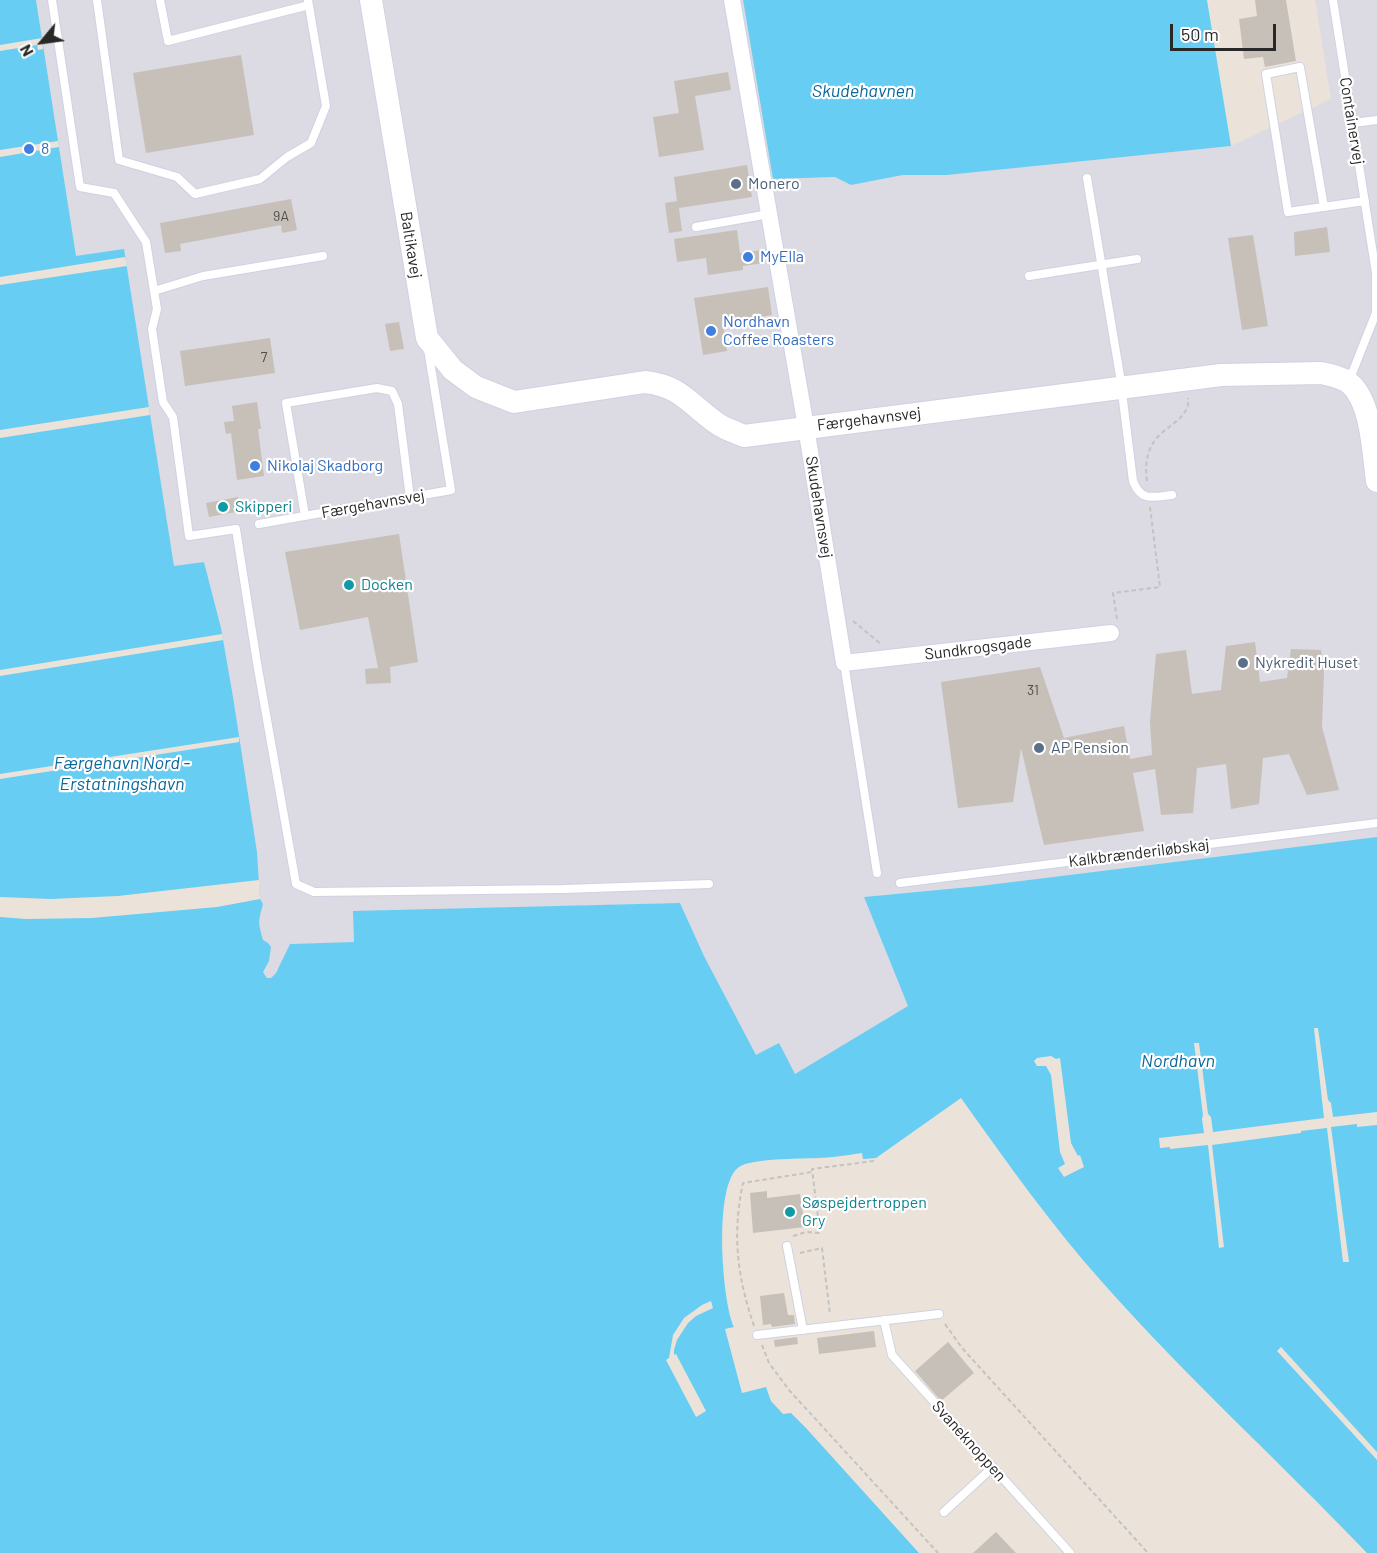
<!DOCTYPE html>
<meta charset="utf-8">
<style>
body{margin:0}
#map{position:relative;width:1377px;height:1553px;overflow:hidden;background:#ebe3d9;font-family:Barlow,sans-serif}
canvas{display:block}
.north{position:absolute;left:12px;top:12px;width:60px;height:60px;-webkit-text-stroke:4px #fff;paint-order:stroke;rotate:241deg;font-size:16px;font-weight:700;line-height:24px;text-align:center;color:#282828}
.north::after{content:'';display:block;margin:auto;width:21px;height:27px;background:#282828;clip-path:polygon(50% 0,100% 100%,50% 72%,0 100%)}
.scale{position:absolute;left:1170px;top:24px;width:106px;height:27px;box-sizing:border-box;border:3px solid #282828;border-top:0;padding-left:8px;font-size:18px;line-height:21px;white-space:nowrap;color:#282828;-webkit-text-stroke:4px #fff;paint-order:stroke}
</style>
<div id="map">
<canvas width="1377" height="1553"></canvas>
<div class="north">N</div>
<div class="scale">50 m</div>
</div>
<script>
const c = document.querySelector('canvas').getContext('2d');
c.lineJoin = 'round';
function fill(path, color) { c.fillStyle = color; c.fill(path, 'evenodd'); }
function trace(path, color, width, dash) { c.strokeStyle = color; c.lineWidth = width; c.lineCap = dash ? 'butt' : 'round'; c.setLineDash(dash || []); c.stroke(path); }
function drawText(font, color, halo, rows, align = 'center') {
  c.font = font + ' Barlow,sans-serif'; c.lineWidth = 4.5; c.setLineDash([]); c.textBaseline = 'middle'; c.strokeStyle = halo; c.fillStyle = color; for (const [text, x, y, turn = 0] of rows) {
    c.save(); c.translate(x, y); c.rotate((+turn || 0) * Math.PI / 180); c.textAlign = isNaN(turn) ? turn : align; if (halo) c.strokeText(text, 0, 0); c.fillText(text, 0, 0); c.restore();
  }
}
fill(new Path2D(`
 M36,0H743L773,179L835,177L851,185L903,175H947L1231,146L1331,99L1315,0H1377V837L980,886L864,897L908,1006L876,1158L863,1159L862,1153L814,1159L756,1056L704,956L680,903L353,912L355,942L290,944L276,973L271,978H268L263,972V940L257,921L261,912L257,852L221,628L204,562L174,567L124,250L76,257Z`), '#dcdae3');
fill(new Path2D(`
 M0,0H36L76,256L124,249L174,566L204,562L221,628L233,697L257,852L260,899L263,904C258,923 258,921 263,940L268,943L271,947L269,961L263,972L267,978H271L276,973L290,944L354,942L353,911L680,903L704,956L756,1055L779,1043L795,1074L908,1006L864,897L980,886L1377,837V1553H1367C1280,1462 1186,1377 1103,1283C1051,1225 1006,1161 961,1098L876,1158L863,1159L862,1153C847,1155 831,1158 816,1158C799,1159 752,1158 739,1167C713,1184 722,1302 734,1327L725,1329L742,1393L766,1387L771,1401L783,1414L791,1413L806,1428L919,1553H0Z
 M743,0H1207L1231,146L947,175H903L851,185L835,177L773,179Z`), '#67cdf2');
fill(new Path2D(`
 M42,38L43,49L38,50L37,45L0,51V45Z
 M58,141L59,147L0,157V150Z
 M125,257L127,266L0,285V277Z
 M149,407L150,415L0,438V430Z
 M222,634L223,640L0,676V670Z
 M239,737V742L0,779V774Z
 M259,880L260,899L217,907L92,918L26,919L0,917V897L51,899L118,896Z
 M1314,1028H1318L1328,1100L1331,1103L1333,1117L1377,1112V1125L1357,1127V1124L1331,1127L1349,1262H1343L1327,1128L1301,1131V1133L1212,1145L1224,1247L1219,1248L1208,1145L1170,1149V1147L1160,1148L1159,1138L1204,1133L1202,1119L1203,1115L1194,1043H1199L1208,1114L1211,1117L1213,1132L1324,1118Z
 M1051,1056L1056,1059L1060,1058L1071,1143L1078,1156L1080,1155L1084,1167L1064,1177L1058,1168L1065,1164L1060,1152L1051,1075L1046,1066H1037L1034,1061L1037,1058Z
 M711,1301L713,1308L696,1316L688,1323L677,1340L674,1350V1355L676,1354L706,1411L696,1417L666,1360L669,1358L673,1335L684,1318L702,1305Z
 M1281,1347L1377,1452V1460L1277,1351Z`), '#ebe3d9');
fill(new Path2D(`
 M1255,0H1286L1296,61L1265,67L1263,57L1244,59L1239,19L1257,16Z
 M241,55L254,135L146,153L133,73Z
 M728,72L731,90L695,96L704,150L659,157L653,117L679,113L674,81Z
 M747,165L752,197L679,208L682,231L669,233L665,203L677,201L674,177Z
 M291,199L297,230L282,233L281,225L180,244L181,251L165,253L160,223Z
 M1327,227L1330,252L1295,256L1294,232Z
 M737,230L740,253L762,250L764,263L743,266V270L708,275L706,258L677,262L674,239Z
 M1253,235L1268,326L1242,330L1228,238Z
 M768,287L772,315L723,323L727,351L703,355L694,298Z
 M399,322L404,349L390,351L385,324Z
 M270,338L275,373L185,386L180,351Z
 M257,402L261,429H258L264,476L237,480L231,433L226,434L224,422L234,421L232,406Z
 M238,497L241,511L209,517L206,503Z
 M399,534L418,662L390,667L391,683L366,684L365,669L378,668L368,617L300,630L285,552Z
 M1255,642L1260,682L1287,678L1291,649L1321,650L1324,673L1322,727L1339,790L1307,795L1289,754L1263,758L1259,804L1231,809L1226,764L1197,768L1193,813L1161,815L1155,769L1133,773L1144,831L1044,845L1021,748L1013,802L958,808L941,682L1040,667L1064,738L1124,726L1130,759L1152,755L1150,721L1156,654L1186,650L1192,694L1221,690L1226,646Z
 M767,1191V1198L800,1194L805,1227L753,1233L750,1193Z
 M784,1293L788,1315H794L795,1324L772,1327L771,1324L763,1325L760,1296Z
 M874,1331L876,1347L819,1354L817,1338Z
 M797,1337L798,1344L775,1347L774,1340Z
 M948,1342L974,1373L941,1401L915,1371Z
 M996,1532L1016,1553H973Z`), '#c6c0b8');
const lane = new Path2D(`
 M52,0L80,187L114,193L146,242L157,309L152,329L163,402L173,417L189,536L236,529L257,663L296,884L314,892L564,889L709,884
 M97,0L119,160L177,177L195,194L260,179L287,157L311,143L326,106L308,0
 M160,0L168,41L309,5
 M1333,0L1376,273V313L1349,381
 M1353,123L1377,120
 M1087,178L1120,376L1133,481C1141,502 1153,497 1172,495
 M1324,207L1300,67L1266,74L1288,212L1365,201
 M696,227L769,214
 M1029,276L1137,259
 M154,291L203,276L323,256
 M305,516L286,403L377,388L392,391L398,404L410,498
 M259,524L451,490L428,349
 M844,663L877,873
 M900,883L1377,823
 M787,1246L803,1330
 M884,1320L892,1355L1070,1553
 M757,1335L939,1314
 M944,1512L993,1467`);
const street = new Path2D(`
 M732,0L806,427L844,663L1111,633`);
const secondary = new Path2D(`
 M371,0L427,338L453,370L476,387L514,402L645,382C682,386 690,405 718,424C725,429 735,432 744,436L1221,375L1321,373C1330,375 1340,377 1348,382C1372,400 1373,453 1377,481`);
trace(lane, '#ced2e2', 10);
trace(street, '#ced2e2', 18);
trace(secondary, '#ced2e2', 24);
trace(new Path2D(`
 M1147,481C1145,466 1146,453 1155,440C1165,426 1191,418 1188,398
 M1117,619L1113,593L1160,587L1150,507
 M853,621L881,644
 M793,1236L806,1232L820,1233L812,1169L874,1161
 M800,1253L822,1248L830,1314
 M945,1324L962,1348L1148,1553
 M754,1326C737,1276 732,1235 743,1183L812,1172
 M762,1345L769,1363L789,1390L938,1553`), '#c3c3c3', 2, [4.5, 3]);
trace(lane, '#fff', 8);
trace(street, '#fff', 16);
trace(secondary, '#fff', 22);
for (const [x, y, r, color] of [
 [29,149,6,"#3f7fe0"],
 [736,184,6,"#5c6f8a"],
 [748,257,6,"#3f7fe0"],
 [711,331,6,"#3f7fe0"],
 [255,466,6,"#3f7fe0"],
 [223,507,6,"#0f9aa8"],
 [349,585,6,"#0f9aa8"],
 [1243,663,6,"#5c6f8a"],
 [1039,748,6,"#5c6f8a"],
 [790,1212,6,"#0f9aa8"]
]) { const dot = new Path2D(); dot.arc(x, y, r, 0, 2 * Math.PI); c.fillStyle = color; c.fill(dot); trace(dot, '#fff', 2); }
drawText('14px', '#504e4c', null, [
 ["9A",281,216],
 ["7",264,357],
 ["31",1033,690]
]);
drawText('16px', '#282828', '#fff', [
 ["Containervej",1352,121,81],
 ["Baltikavej",411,245,81],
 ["Færgehavnsvej",869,419,-7],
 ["Færgehavnsvej",373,504,-10],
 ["Skudehavnsvej",819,507,81],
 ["Sundkrogsgade",978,648,-7],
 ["Kalkbrænderiløbskaj",1139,853,-7],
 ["Svaneknoppen",969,1441,48]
]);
drawText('16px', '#366cbe', '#fff', [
 ["8",41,149],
 ["MyElla",760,257],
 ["Nordhavn",723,322],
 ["Coffee Roasters",723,340],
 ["Nikolaj Skadborg",267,466]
], 'left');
drawText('16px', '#4e5e75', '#fff', [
 ["Monero",748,184],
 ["Nykredit Huset",1255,663],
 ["AP Pension",1051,748]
], 'left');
drawText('16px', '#0d838f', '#fff', [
 ["Skipperi",235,507],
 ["Docken",361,585],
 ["Søspejdertroppen",802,1203],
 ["Gry",802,1221]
], 'left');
drawText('italic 18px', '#09689b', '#fff', [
 ["Skudehavnen",863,91],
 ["Færgehavn Nord -",122,763],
 ["Erstatningshavn",122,784],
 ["Nordhavn",1178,1061]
]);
</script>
